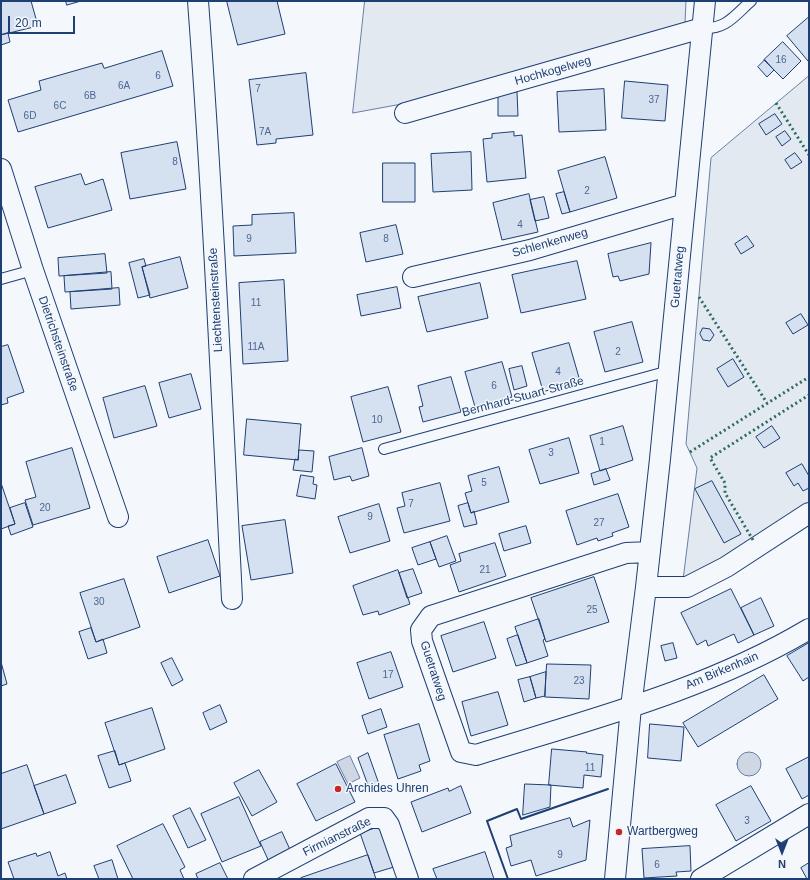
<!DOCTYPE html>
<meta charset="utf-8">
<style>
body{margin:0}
#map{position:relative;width:810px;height:880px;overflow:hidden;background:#f4f7fb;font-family:Helvetica,sans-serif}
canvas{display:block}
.frame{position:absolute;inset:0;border:2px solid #1d3f73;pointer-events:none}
.north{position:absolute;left:762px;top:832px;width:40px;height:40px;-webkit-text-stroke:3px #f4f7fb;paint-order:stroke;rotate:180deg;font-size:11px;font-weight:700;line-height:16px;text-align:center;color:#1d3f73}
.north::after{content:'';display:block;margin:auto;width:14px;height:18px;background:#1d3f73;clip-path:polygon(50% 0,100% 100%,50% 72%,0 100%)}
.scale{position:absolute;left:8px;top:16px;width:67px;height:18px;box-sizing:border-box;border:2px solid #1d3f73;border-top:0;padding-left:5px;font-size:12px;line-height:14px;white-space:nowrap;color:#1d3f73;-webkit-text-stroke:3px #f4f7fb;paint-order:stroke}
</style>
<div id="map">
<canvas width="810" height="880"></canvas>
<div class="frame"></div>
<div class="north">N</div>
<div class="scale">20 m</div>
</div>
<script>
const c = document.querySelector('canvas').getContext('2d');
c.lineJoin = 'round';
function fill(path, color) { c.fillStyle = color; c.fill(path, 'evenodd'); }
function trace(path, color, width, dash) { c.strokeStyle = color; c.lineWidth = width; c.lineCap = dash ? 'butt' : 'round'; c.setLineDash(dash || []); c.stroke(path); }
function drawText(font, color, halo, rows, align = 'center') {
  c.font = font + ' Helvetica,sans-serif'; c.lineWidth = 3; c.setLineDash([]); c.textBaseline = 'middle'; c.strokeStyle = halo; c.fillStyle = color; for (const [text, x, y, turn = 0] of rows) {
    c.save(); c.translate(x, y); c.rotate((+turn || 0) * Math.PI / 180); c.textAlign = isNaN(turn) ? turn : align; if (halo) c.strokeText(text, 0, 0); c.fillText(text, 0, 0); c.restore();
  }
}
const green = new Path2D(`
 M365,1H686L685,23L418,101L353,113Z
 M809,76V504L741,548L683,580L697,468L686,444L711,158Z`);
fill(green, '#e3e9f0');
trace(green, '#687fa3', 1);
const water = new Path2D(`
 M737 764a12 12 0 1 1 24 0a12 12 0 1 1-24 0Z
 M350,756L360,778L348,784L337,762Z`);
fill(water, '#cfd7e4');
trace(water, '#687fa3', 1);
const building = new Path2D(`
 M1,1H31L38,26L1,35Z
 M66,1H81L67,5Z
 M227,1H277L285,34L238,45Z
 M809,17V60L808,61L787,36Z
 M8,33L10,42L1,45V35Z
 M783,42L801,61L783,79L764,60Z
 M162,51L173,86L18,132L8,100L41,90L39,81L102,63L104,68Z
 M765,60L774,70L767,77L758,67Z
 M306,73L313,135L276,139V143L257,145L249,80Z
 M625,81L668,85L665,121L622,118Z
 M604,89L606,130L559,132L557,92Z
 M517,92L518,116H498V96Z
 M775,114L782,124L766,135L759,124Z
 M785,131L791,139L782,146L776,137Z
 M514,132V136L522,135L526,178L487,182L483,139L492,138V134Z
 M177,142L186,189L130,199L121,153Z
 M471,152L472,190L433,192L431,154Z
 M795,153L802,162L791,169L785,160Z
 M605,157L617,198L570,212L558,171Z
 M383,163H415V202H383Z
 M81,174L85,185L103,179L112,210L48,228L35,187Z
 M564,192L570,212L562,214L556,194Z
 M529,194L538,232L502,240L493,203Z
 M544,197L549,218L535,221L530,200Z
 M294,213L296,253L234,256L233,226L252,225V215Z
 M396,225L403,254L366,262L360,233Z
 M747,236L754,246L741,254L735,244Z
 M651,243L649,274L620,281L618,276L613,277L608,254Z
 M105,254L107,273L59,276L58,258Z
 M180,257L188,288L150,298L142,267Z
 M144,259L146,266L142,267L150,295L138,298L129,263Z
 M577,261L586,299L521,313L512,275Z
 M111,272L112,289L65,292L64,276Z
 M284,280L288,361L243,364L239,283Z
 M480,283L488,318L427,332L418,297Z
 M397,287L401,308L361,316L357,295Z
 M119,288L120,305L71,309L70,292Z
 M801,314L808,325L793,334L786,323Z
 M632,322L643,362L605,372L594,332Z
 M703,328L710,329L714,335L710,341L703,340L700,334Z
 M569,343L580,381L543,391L532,353Z
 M8,345L24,392L7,398L8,403L1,405V347Z
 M733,359L744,377L728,387L717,369Z
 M502,362L512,397L475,407L465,372Z
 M522,366L527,386L514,390L509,369Z
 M191,374L201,409L169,418L159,383Z
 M451,377L461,412L423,422L419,407L423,406L418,386Z
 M145,386L157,426L114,438L103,398Z
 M388,387L401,432L363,442L351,397Z
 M247,419L301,424L298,460L244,455Z
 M623,426L633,460L600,471L590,436Z
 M772,426L780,438L764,448L756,437Z
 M569,438L579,473L540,484L529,450Z
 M72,448L90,508L33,525L25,500L36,497L26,462Z
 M362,448L369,476L352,481L350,476L334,480L329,457Z
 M299,450L314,451L312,472L293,470L295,459L298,460Z
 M802,464L809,476V488L803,491L798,483L794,486L786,473Z
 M499,467L509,502L471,513L465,493L472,491L468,476Z
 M606,469L610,480L594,485L591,474Z
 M301,475L314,477L313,484L317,485L315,499L297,496Z
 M712,481L741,534L724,543L695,489Z
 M1,483L15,524L1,529Z
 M440,483L450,521L404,533L397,508L405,506L402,493Z
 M618,494L629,527L612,533L613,536L598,541L597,538L577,545L566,511Z
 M25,503L33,527L11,535L8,526L15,524L10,508Z
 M468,503L471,513L474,511L477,524L464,527L458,506Z
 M379,504L390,541L350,553L338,517Z
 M285,520L293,573L251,580L242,526Z
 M526,526L531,543L504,551L499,534Z
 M447,536L456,561L439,567L430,542Z
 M208,540L220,576L169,593L157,557Z
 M430,542L436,559L418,565L412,548Z
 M495,543L506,576L459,592L450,565L461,561L459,554Z
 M413,569L422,593L407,598L399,573Z
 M398,570L410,604L379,615L378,611L363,615L353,586Z
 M594,577L609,622L546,642L531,598Z
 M124,579L140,627L96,642L80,593Z
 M731,589L754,635L738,643L734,634L708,646L706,640L697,645L681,613Z
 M761,598L774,626L754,635L741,608Z
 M539,619L545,639L543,640L548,656L527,663L515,627Z
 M484,622L496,658L453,672L441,636Z
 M91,628L96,642L103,639L107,653L88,659L79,632Z
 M518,635L527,663L516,666L507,639Z
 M673,643L677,658L665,661L661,646Z
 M809,643V677L803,681L787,656Z
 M391,652L403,687L369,699L357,663Z
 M172,658L183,680L172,686L161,663Z
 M1,662L7,684L1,686Z
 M547,664L591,665L589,699L545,697Z
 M546,672L545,696L536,698L530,677Z
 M764,675L778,699L698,747L683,723Z
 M530,677L536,698L524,702L518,680Z
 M498,692L508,725L471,736L462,702Z
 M220,705L227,722L210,730L203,713Z
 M152,708L165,749L119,765L105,723Z
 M381,709L387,727L368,734L362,716Z
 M419,724L430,761L419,765L421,771L398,779L384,735Z
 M650,724L684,727L681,761L648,758Z
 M552,749L587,752L586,753L603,755L601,777L584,775L583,788L549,785Z
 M115,751L119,765L125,763L131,781L109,788L98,756Z
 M368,753L379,784L369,788L358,758Z
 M809,757V795L802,799L786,769Z
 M336,764L355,802L316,821L297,784Z
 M27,765L44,814L1,829V774Z
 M259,770L277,802L252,816L234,783Z
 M66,775L76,803L44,814L34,786Z
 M525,784L551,785L550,807L523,815Z
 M461,786L471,813L422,832L411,802L448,788L449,791Z
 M751,786L771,821L736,841L716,805Z
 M239,797L261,846L222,862L201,814Z
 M190,808L206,840L188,848L173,816Z
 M570,818L573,827L590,820L586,860L536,876L531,860L511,866L506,848L512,846L510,836Z
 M163,824L185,867L180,870L184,879H133L117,846Z
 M380,827L394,867L374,873L360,833Z
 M282,832L292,854L270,864L260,842Z
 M690,846L691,871L676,872L677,876L644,878L642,849Z
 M50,852L58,876L65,873L67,879H14L8,862L36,853L37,856Z
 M485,852L494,879H437L433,869Z
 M368,855L376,879H301V878Z
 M112,860L118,879H99L94,866Z
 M220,863L228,879H198L196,874Z
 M809,863V879H807L801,868Z`);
fill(building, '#d5e0f0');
trace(building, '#1d3f73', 1);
const lane = new Path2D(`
 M702,28C726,30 735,15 751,1
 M1,279L33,270
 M384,449L669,371`);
const street = new Path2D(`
 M198,1C213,200 222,400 232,599
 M405,113L702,28
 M1,169L33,270L118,517
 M413,277L530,250L685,204
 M650,552L626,553L431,616L421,630L422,641L461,752L476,755C588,720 707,690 809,629
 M646,587H687L726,567L809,513
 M254,879L369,818H384L389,825L408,879
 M615,879L631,707L646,587L660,459L705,1
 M701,879L809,814`);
trace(lane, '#1d3f73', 12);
trace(street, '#1d3f73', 22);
trace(lane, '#f4f7fb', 10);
trace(street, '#f4f7fb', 20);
trace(new Path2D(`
 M776,103L809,155
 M699,297L767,403
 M690,452L809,377
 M753,540L725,493V483L710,458L809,395`), '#2c6c60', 3, [2, 3]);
trace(new Path2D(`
 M508,879L487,821L517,809L521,819L608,789`), '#1d3f73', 2);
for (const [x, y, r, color] of [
 [338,789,4,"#c62828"],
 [619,832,4,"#c62828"]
]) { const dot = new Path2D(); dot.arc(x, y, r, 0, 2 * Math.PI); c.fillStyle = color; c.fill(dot); trace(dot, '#f4f7fb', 1.5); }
drawText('10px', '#4b6792', null, [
 ["16",781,60],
 ["6",158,76],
 ["6A",124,86],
 ["7",258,89],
 ["6B",90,96],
 ["37",654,100],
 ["6C",60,106],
 ["6D",30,116],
 ["7A",265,132],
 ["8",175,162],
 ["2",587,191],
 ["4",520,225],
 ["9",249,239],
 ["8",386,239],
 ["11",256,303],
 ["11A",256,347],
 ["2",618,352],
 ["4",558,372],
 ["6",494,386],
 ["10",377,420],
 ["1",602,442],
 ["3",551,453],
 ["5",484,483],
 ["7",411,504],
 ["20",45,508],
 ["9",370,517],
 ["27",599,523],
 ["21",485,570],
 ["30",99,602],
 ["25",592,610],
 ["17",388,675],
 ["23",579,681],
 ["11",590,768],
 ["3",747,821],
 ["9",560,855],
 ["6",657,865]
]);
drawText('12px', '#1d3f73', '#f4f7fb', [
 ["Hochkogelweg",553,71,-16],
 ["Schlenkenweg",550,243,-16],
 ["Guetratweg",678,277,-85],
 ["Liechtensteinstraße",216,300,-93],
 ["Dietrichsteinstraße",58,344,71],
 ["Bernhard-Stuart-Straße",523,397,-15],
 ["Guetratweg",433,671,72],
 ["Am Birkenhain",722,671,-23],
 ["Firmianstraße",337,837,-26]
]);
drawText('12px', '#1d3f73', '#f4f7fb', [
 ["Archides Uhren",346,789],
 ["Wartbergweg",627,832]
], 'left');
</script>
